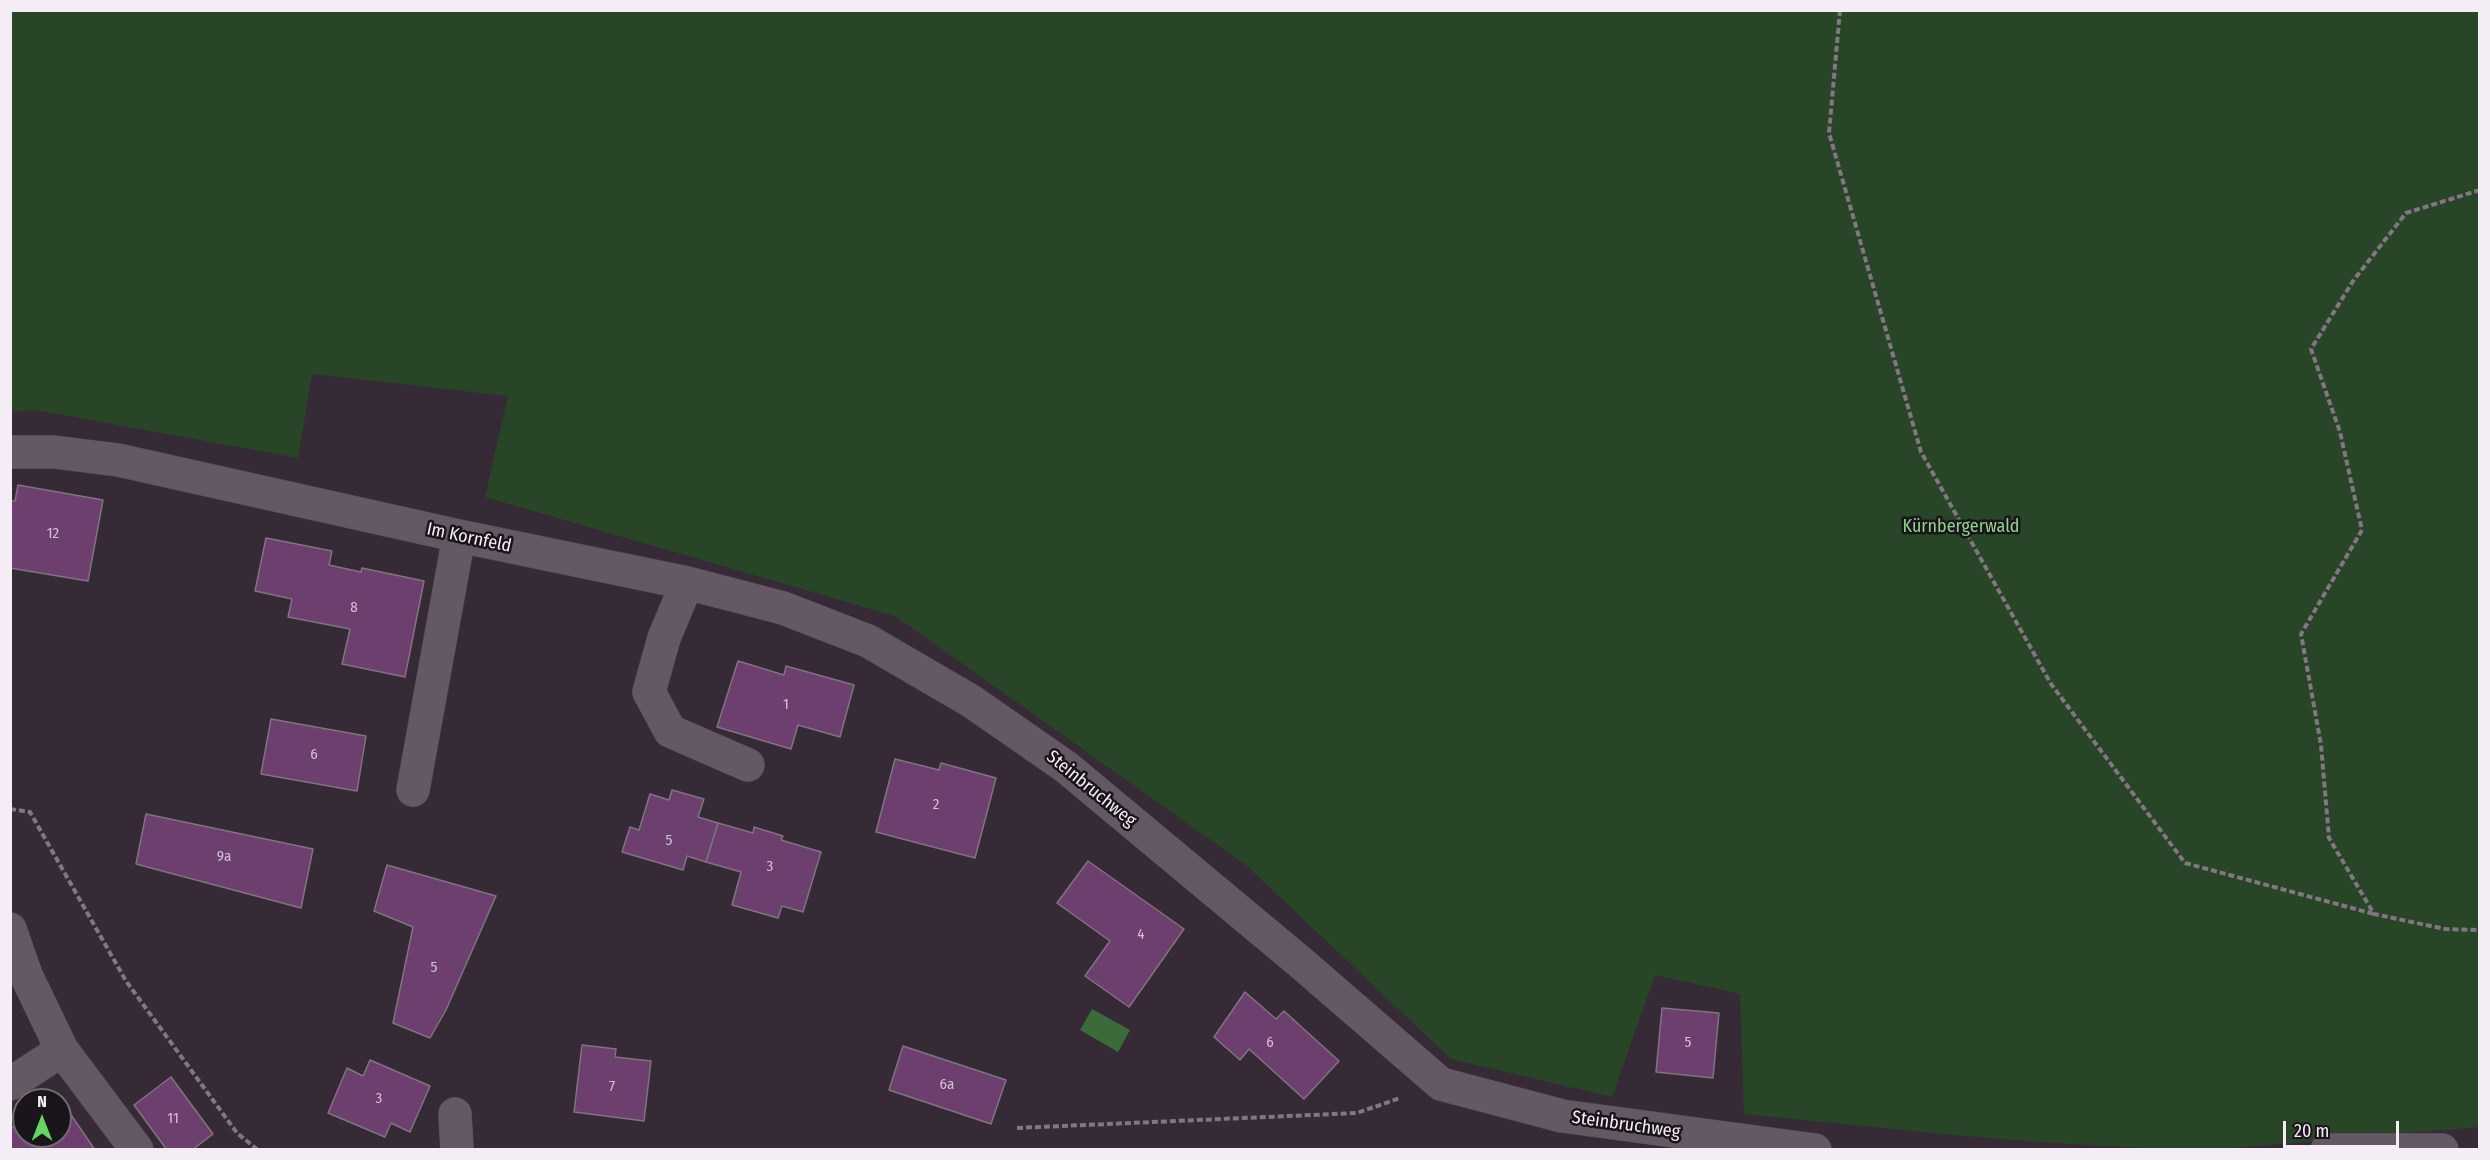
<!DOCTYPE html>
<meta charset="utf-8">
<style>
body{margin:0}
#map{position:relative;width:2490px;height:1160px;overflow:hidden;background:#362a36;font-family:"Fira Sans Condensed",sans-serif}
canvas{display:block}
.frame{position:absolute;inset:0;border:12px solid #f5edf5;pointer-events:none}
.north{position:absolute;left:12px;top:1088px;width:60px;height:60px;box-sizing:border-box;background:#1a151a;border:2px solid #726b72;border-radius:50%;rotate:0deg;font-size:16px;font-weight:700;line-height:24px;text-align:center;color:#f5edf5}
.north::after{content:'';display:block;margin:auto;width:21px;height:27px;background:#67d466;clip-path:polygon(50% 0,100% 100%,50% 72%,0 100%)}
.scale{position:absolute;left:2283px;top:1121px;width:116px;height:27px;box-sizing:border-box;border:3px solid #f5edf5;border-top:0;padding-left:8px;font-size:18px;line-height:21px;white-space:nowrap;color:#f5edf5;-webkit-text-stroke:4px #1a151a;paint-order:stroke}
</style>
<div id="map">
<canvas width="2490" height="1160"></canvas>
<div class="frame"></div>
<div class="north">N</div>
<div class="scale">20 m</div>
</div>
<script>
const c = document.querySelector('canvas').getContext('2d');
c.lineJoin = 'round';
function fill(path, color) { c.fillStyle = color; c.fill(path, 'evenodd'); }
function trace(path, color, width, dash) { c.strokeStyle = color; c.lineWidth = width; c.lineCap = dash ? 'butt' : 'round'; c.setLineDash(dash || []); c.stroke(path); }
function drawText(font, color, halo, rows, align = 'center') {
  c.font = font + ' "Fira Sans Condensed",sans-serif'; c.lineWidth = 5; c.setLineDash([]); c.textBaseline = 'middle'; c.strokeStyle = halo; c.fillStyle = color; for (const [text, x, y, turn = 0] of rows) {
    c.save(); c.translate(x, y); c.rotate((+turn || 0) * Math.PI / 180); c.textAlign = isNaN(turn) ? turn : align; if (halo) c.strokeText(text, 0, 0); c.fillText(text, 0, 0); c.restore();
  }
}
fill(new Path2D(`
 M11,11H2479V1127L2223,1149C2064,1150 1902,1129 1744,1114L1740,994L1655,975L1612,1097L1451,1059L1246,865L895,616L485,497L508,396L312,374L298,458L36,410L11,412Z`), '#284627');
fill(new Path2D(`
 M1092,1009L1130,1030L1118,1052L1080,1030Z`), '#3b6b3a');
const building = new Path2D(`
 M18,485L103,500L88,581L10,568V501H15Z
 M266,538L332,551L329,565L361,572L362,568L424,581L405,677L342,664L350,629L288,617L292,599L255,591Z
 M738,661L784,675L786,666L854,685L840,737L798,725L791,749L717,727Z
 M271,719L366,736L357,791L261,774Z
 M895,759L939,770L941,763L996,778L975,858L876,832Z
 M672,790L704,799L698,817L718,823L706,862L687,856L683,870L622,852L630,827L639,830L650,794L669,800Z
 M146,814L313,849L301,908L136,864Z
 M718,823L753,833L754,827L783,836L781,840L821,852L803,912L782,906L778,918L732,905L741,872L706,862Z
 M1088,861L1184,929L1129,1007L1085,976L1110,941L1057,903Z
 M387,865L496,896L446,1010L430,1038L393,1023L413,927L374,911Z
 M1245,992L1276,1019L1284,1011L1339,1061L1304,1099L1249,1049L1240,1060L1214,1037Z
 M1662,1008L1719,1013L1713,1078L1656,1072Z
 M582,1045L616,1049L615,1057L651,1061L644,1121L574,1112Z
 M903,1046L1006,1080L991,1124L889,1090Z
 M370,1060L430,1086L410,1132L391,1123L385,1137L328,1113L347,1068L363,1076Z
 M171,1077L213,1134L192,1150H167L134,1105Z
 M63,1103L95,1150H10V1129L24,1120V1136H60V1105Z`);
fill(building, '#6c3f6e');
trace(building, '#817381', 1.5);
const minor = new Path2D(`
 M10,452H54L118,460L459,536L687,583L783,608L868,641L971,701L1066,767L1300,962L1441,1084L1562,1116L1815,1150
 M687,583L664,638L649,692L670,731L748,765
 M413,790L459,536
 M10,929L26,975L62,1050L137,1150
 M10,1084L62,1050
 M455,1114L457,1150
 M2327,1150H2442`);
trace(minor, '#514751', 34);
trace(new Path2D(`
 M1840,10L1829,133L1921,452L2051,684L2185,863L2374,914
 M2480,190L2406,213L2353,281L2311,349L2340,432L2362,530L2301,634L2321,745L2329,838L2374,914L2445,929L2480,930
 M10,809L30,812L126,981L237,1133L258,1150
 M1017,1128L1357,1113L1400,1098`), '#817681', 4, [6, 3]);
trace(minor, '#655865', 33);
drawText('15px', '#d3c2d3', null, [
 ["12",53,534],
 ["8",354,608],
 ["1",786,705],
 ["6",314,755],
 ["2",936,805],
 ["5",669,841],
 ["9a",224,857],
 ["3",770,867],
 ["4",1141,935],
 ["5",434,968],
 ["6",1270,1043],
 ["5",1688,1043],
 ["6a",947,1085],
 ["7",612,1087],
 ["3",379,1099],
 ["11",173,1119]
]);
drawText('18px', '#8ed38a', '#1a151a', [
 ["Kürnbergerwald",1961,527]
]);
drawText('18px', '#f5edf5', '#1a151a', [
 ["Im Kornfeld",469,538,12],
 ["Steinbruchweg",1091,789,39],
 ["Steinbruchweg",1626,1125,8]
]);
</script>
